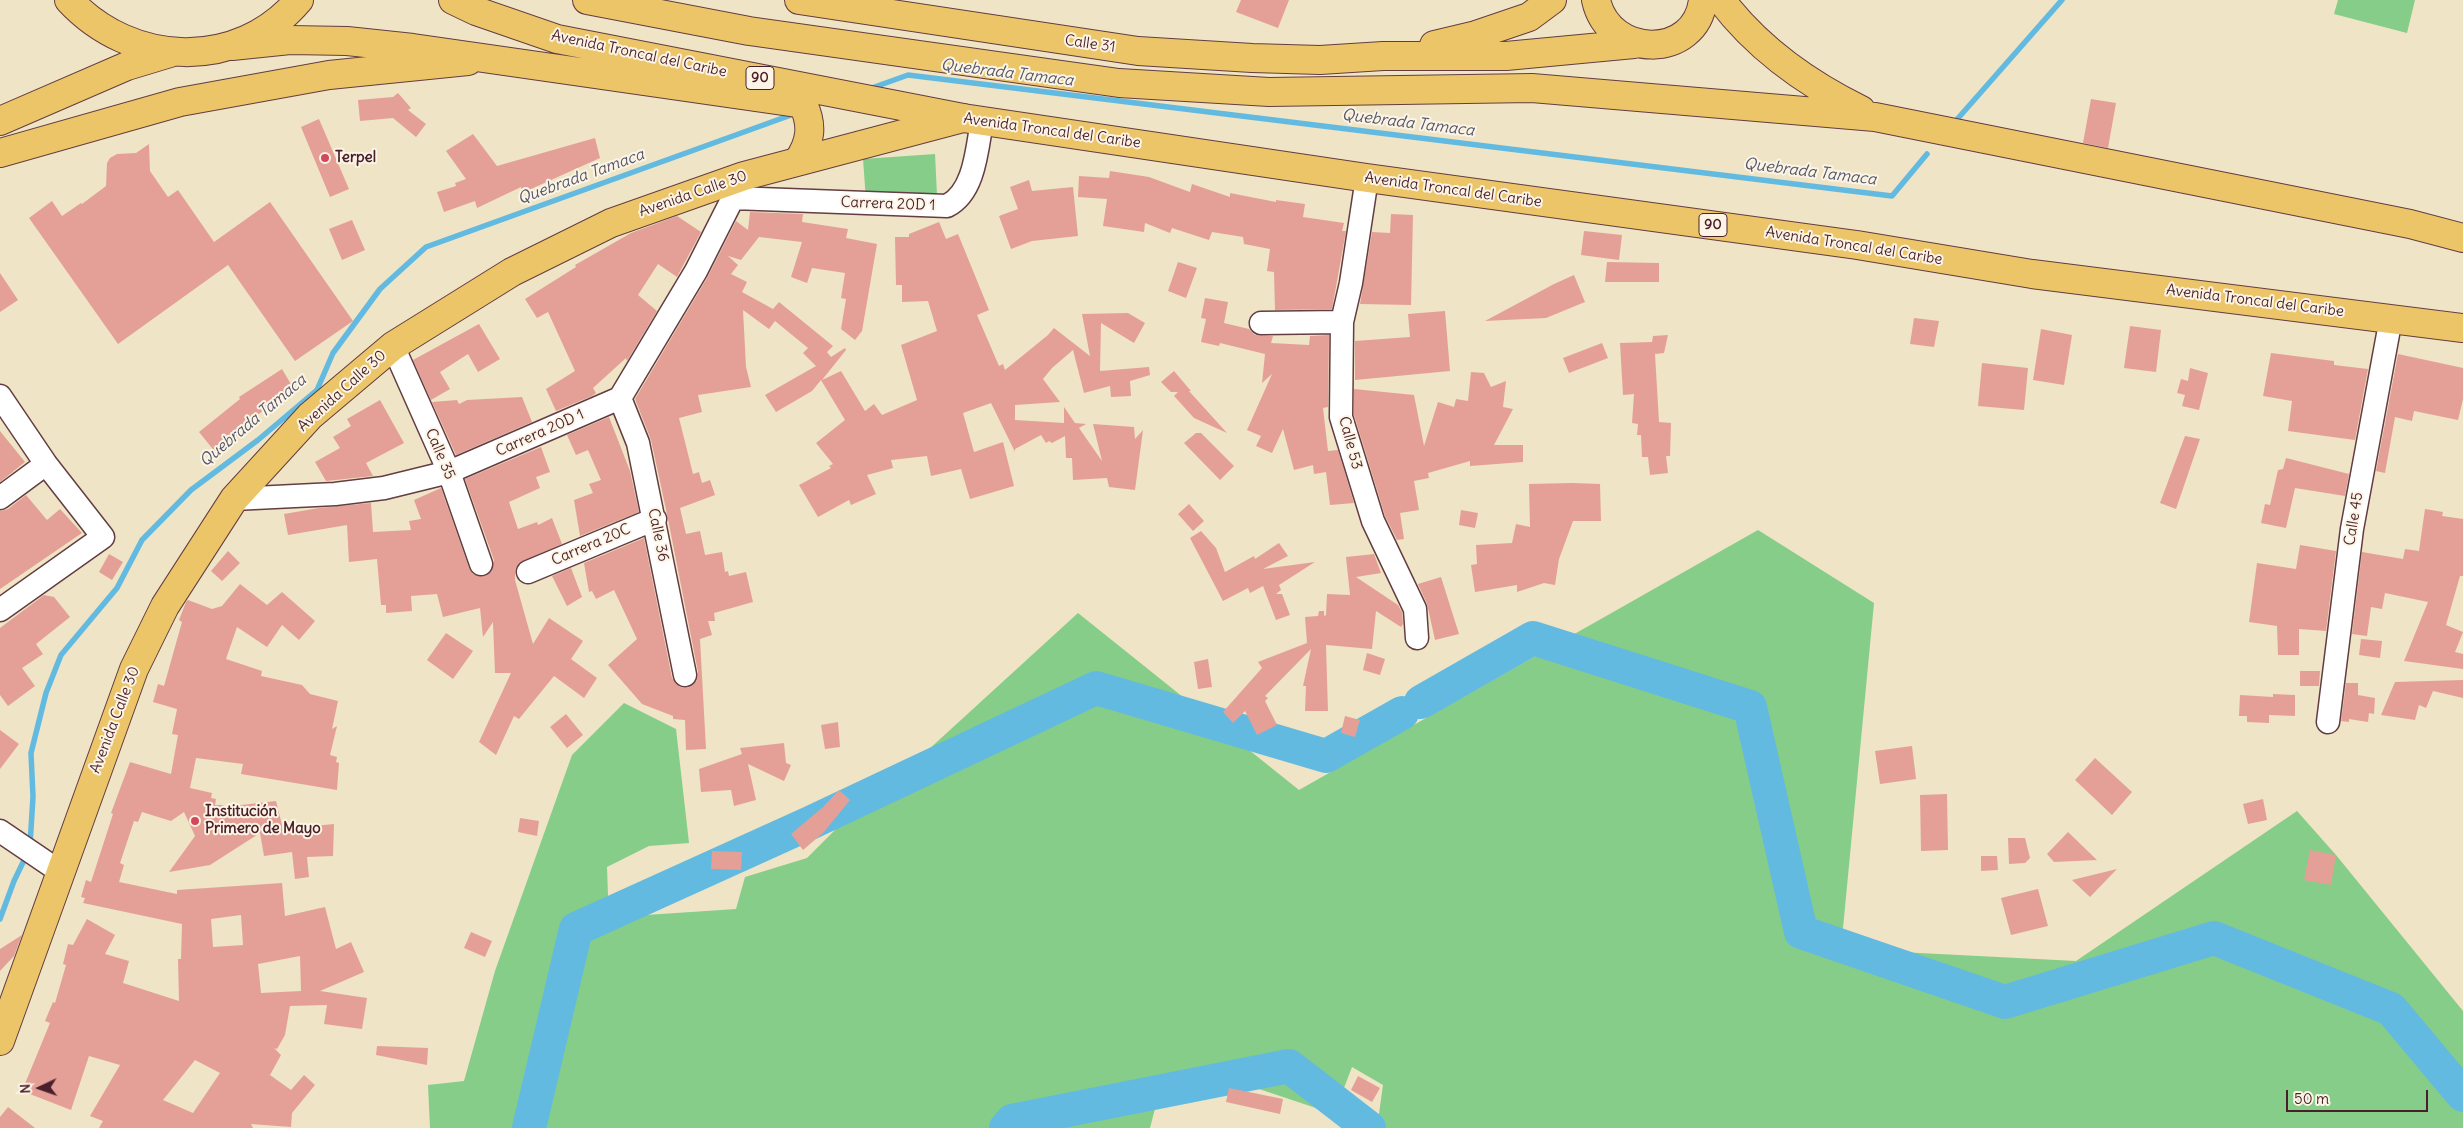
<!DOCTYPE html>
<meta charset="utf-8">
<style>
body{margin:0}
#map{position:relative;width:2463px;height:1128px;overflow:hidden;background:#efe4c5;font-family:Delius,sans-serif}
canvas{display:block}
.north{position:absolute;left:15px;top:1063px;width:50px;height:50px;-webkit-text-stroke:4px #fcf5e5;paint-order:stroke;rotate:267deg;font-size:14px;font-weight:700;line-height:20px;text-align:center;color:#4a1f2b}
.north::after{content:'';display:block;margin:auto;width:18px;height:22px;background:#4a1f2b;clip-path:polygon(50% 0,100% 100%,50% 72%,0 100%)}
.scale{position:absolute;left:2286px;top:1090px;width:142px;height:22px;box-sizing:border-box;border:2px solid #4a1f2b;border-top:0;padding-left:6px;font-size:15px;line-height:18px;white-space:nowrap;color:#4a1f2b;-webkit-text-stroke:4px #fcf5e5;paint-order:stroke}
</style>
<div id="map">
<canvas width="2463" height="1128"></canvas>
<div class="north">N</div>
<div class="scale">50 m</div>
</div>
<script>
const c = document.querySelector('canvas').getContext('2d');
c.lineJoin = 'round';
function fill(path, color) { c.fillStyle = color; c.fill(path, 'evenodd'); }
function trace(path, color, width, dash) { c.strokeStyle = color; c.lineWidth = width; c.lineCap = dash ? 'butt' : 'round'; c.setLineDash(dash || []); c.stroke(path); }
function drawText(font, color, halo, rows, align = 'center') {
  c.font = font + ' Delius,sans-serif'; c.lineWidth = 4; c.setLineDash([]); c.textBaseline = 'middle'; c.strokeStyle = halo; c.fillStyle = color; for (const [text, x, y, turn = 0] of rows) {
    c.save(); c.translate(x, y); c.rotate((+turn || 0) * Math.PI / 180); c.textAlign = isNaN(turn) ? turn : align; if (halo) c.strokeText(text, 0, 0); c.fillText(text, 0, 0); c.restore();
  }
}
fill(new Path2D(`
 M2338,0H2415L2407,33L2334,14Z
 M935,154L937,195L866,200L863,159Z
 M1758,530L1874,603L1841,949L2076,961L2297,811L2336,855L2463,1011V1128H1377L1383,1085L1352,1067L1334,1114L1256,1088L1159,1093L1150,1128H1057L1033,1106L1010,1128H430L428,1085L464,1081L495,971L572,755L624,703L676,729L689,843L649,846L607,867L608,896L646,915L736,909L745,877L807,858L844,821L891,797L904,772L1078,613L1299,790Z`), '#85cd89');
trace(new Path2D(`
 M869,89L908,75L1892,196L1927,154
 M1953,124L2062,0
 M30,845L33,797L31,753L46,693L61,655L117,588L142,540L191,490L258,440L317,390L333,353L380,289L426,247L791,115
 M0,919L14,881L27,854`), '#63bae0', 5.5);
trace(new Path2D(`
 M1421,702L1533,638L1750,707L1801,932L2005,1002L2214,938L2391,1009L2463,1095
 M529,1128L576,929L810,823L1096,688L1326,756L1402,713
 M1006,1128L1012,1121L1289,1066L1369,1128`), '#63bae0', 34);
fill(new Path2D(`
 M1241,0H1289L1278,28L1236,12Z
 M398,93L411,108L408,110L426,124L416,137L393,118L360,121L358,100L393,97Z
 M2091,99L2116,103L2108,148L2083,143Z
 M319,119L349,189L330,197L301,127Z
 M473,134L497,166L595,138L600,158L522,193L521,187L477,208L475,201L444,212L437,192L456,186L455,183L466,179L446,151Z
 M149,144L150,171L168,197L178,190L214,242L270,202L353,321L295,361L228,265L118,344L29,218L52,201L62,216L81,203L82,204L106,186L107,163L110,158L117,154L136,153Z
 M1110,171L1149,177L1190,192L1192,184L1230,197V193L1276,202V200L1305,204L1303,217L1344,223L1342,231H1346L1332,309L1275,310L1274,272L1267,271L1270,249L1244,244L1243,237L1212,232L1209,240L1172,228L1170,233L1145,223L1144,232L1103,226L1107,199L1078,197L1079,176L1109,178Z
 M1029,180L1032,191L1073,187L1078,236L1032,241L1011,249L999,216L1018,209L1010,187Z
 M750,212L803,214L802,222L848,229L846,238L877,244L862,331L855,340L841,329L846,299L841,298L845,273L812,268L807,283L791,277L802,242L759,237L741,260L728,256L738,265L731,274L747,282L742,292L773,309L779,302L833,346L827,352L831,357L845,348L846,350L822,380L841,371L865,411L874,404L882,415L917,400L901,345L937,331L928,301L902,302V285H896L895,237H909V234L939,222L946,239L958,234L989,310L977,315L999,366L1003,364L1005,370L1048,335L1054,328L1090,356L1082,314L1128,313L1145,323L1134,343L1101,323L1100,371L1149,367L1150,375L1130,381L1131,396L1111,397L1110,386L1084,393L1073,350L1052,368L1043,379L1060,402L1015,405V420L1064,423V407L1075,423L1086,424L1079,428L1102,461L1093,424L1134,427L1135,439L1143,430L1135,490L1109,487L1107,478L1073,480L1072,458H1066L1065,436L1052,443L1049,441L1046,443L1041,435L1015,449V452L991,403L963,413L974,452L1003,442L1014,486L970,499L961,469L931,476L927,456L891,460L893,468L867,475L876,494L851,505L849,500L818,517L799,485L831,468L829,466L833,464L816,443L845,420L821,380L812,391L776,412L765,395L816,366L803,353L808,348L775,321L769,329L743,310L746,367L751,387L698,395L702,412L679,418L693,474L699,472L702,483L710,480L715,495L680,508L686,534L700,531L705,555L722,552L725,572L728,571L729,576L746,572L753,602L714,613L715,621H708L712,635L700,639L706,749L686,750L685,720L673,719V716L642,704L608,665L637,639L614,590L596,599L592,591L589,592L584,563L644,538L672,678L680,687L687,688L693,685L697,680L698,672L667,514L651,440L635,399L707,278L736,221L748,230Z
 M1391,214L1413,215L1411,305L1360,304L1372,232L1390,233Z
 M677,216L701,232L677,277L658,264L638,295L657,311L627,361L626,358L593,388L596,393L592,396L556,411L546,389L575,371L548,312L537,318L525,299L576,267L575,265L631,233Z
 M352,220L365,250L342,260L329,229Z
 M1584,231L1622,235L1619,260L1581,255Z
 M1178,262L1197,268L1186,298L1168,291Z
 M1607,262L1659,263V282H1605Z
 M0,273L18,300L0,312Z
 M1574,275L1585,302L1546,318L1485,321L1554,284Z
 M1205,298L1228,302L1224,323L1249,329L1255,335L1273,336L1271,343L1309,345L1310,336L1329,335L1328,407L1323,408L1328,451L1338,450L1354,503L1330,505L1326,472L1314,474L1313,465L1294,470L1283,429L1272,453L1256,446L1261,436L1247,430L1272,374L1262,383L1265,354L1220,343L1219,346L1201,342L1206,319L1201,318Z
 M1445,311L1450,371L1355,380V341L1410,337L1408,314Z
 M1914,318L1939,321L1934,347L1910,344Z
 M479,324L500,359L478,372L468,354L440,372L450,389L431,400L413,360Z
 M2130,326L2161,330L2156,372L2124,368Z
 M2041,329L2072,335L2064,385L2033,380Z
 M1668,335L1664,353L1655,354L1659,422L1671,423L1670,456H1666L1668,473L1650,475L1648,457H1642L1641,435H1637L1638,424L1632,423L1634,394L1623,395L1620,343L1652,342L1653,336Z
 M1602,343L1608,358L1569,373L1563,358Z
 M2271,353L2334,361V365L2368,369L2355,440L2288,431L2292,401L2263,396Z
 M2398,354L2463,368V399L2458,420L2414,411L2412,421L2395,417L2385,473L2376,471Z
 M1982,363L2028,368L2024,410L1978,406Z
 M2190,368L2208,373L2199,410L2182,406L2185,395L2177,393L2181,379L2188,381Z
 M282,369L295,391L246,422L249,426L216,453L199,432L240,399L239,397Z
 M1174,371L1191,391H1189L1227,433L1194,418L1174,396L1178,392H1171L1161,382Z
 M1471,372L1484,373L1491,387L1506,381L1503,407L1513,409L1494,445H1523V462L1470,466V461L1428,473L1429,478L1414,481L1419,510L1400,513L1404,539L1397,540L1385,516L1354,415V389L1414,395L1424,446L1438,402L1454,407L1456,399L1468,401Z
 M522,397L532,422L456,455L432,402L457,400L459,404L467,400Z
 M380,400L404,443L366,463L373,476L326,481L315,462L340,448L333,437L351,426L347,419Z
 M609,417L630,471L639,512L580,536L574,500L593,493L589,484L601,480L588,450L576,455L567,435Z
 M0,431L25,462L0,482Z
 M1196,433H1201L1234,466L1220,480L1184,443Z
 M2185,436L2200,439L2176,509L2160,503Z
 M541,447L550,472L536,477L540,488L509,502L518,529L537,522L538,525L552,518L562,544L518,564L515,570V580L533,644L549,618L583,641L571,659L597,678L584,698L554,676L519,719L514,716L496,755L479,742L511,673H495L493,622L483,637L480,608L443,617L437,594L411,596L412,611L386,613V605H381L377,559L349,562L347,525L288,535L284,514L319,508L371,503L373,532L411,530L409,521L421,519L414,500L441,488L469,568L473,574L485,576L491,572L494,560L465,479Z
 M2286,458L2349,474L2345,496L2295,488L2286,528L2261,523L2265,504L2270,505L2278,470L2283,469Z
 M1572,483L1600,484L1601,521H1573L1559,559L1555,585L1544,583L1517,592V585L1475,592L1471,565L1477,564L1476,545L1512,543L1516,524L1530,527L1529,484Z
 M26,495L47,520L60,509L82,533L0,589V511L8,509Z
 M1189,504L1204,521L1193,531L1178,514Z
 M2425,509L2443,512L2442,516L2463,519V576H2460L2446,625L2463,632L2455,652L2463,654V669L2404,661L2428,602L2385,593L2382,609L2371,607L2367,636L2352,634L2362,552L2403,559L2405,549L2419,551Z
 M1461,510L1478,513L1475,528L1459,525Z
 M1201,531L1216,548L1225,572L1254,556L1255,559L1279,543L1288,556L1263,569L1315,562L1279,585L1281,590L1276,594H1282L1290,615L1276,620L1263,586L1250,593L1248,588L1223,601L1190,538Z
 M2300,545L2336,551L2326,631L2299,629V655H2278L2277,626L2249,622L2257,563L2296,569Z
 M228,551L240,563L222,581L211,571Z
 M109,554L123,562L112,580L99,572Z
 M1374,554L1381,573L1356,577L1398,605L1402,612L1403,624L1401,627L1376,611L1372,649L1326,645L1328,711H1305L1306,686H1303L1311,649L1265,696L1268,698L1265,701L1277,725L1257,735L1245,711L1233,723L1223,712L1262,668L1258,662L1307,643L1305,617L1318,616L1319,611H1324V616L1326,615L1327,594L1350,595L1346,557Z
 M571,568L582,597L567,606L552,576Z
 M1441,577L1459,634L1435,640L1427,604L1418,584Z
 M240,584L267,605L282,592L315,621L299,640L282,625L267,647L237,627L226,659L262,671L261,676L302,685L310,694L338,701L332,729L337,726L330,755L337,757L336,762L339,763L337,790L241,774L243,764L196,758L190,788L212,793L211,798L216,799L215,805H223L224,807L276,801L283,829L334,824L333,856L307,857L309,877L295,879L292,852L264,856L260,833L210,865L169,872L195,836L184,812L171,821L142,812L138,822L134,821L120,863L124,865L119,882L177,894V890L282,883L285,916L325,907L336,949L351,942L364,972L320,991L367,998L362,1029L324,1024L327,1005L290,1006L285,1035L277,1049L274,1048L281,1055L270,1075L291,1090L304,1075L315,1085L292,1113L291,1127L251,1124L253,1128H99L103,1121L90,1116L120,1065L89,1056L71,1110L22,1091L50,1023L45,1021L53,1002L55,1003L66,965L63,964L68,944L73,945L87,919L115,935L105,954L129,961L123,983L179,1001L178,959H181L182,924L83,903L85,898L81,897L86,880L91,882L113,814L111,813L130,762L171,774L178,735L172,734L177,709L153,702L158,684L164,686L182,622L179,620L186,602L188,600L212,609L222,606ZM241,915L243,945L213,947L211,919ZM300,956L301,991L261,993L258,964ZM195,1060L220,1073L193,1113L163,1100Z
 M44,595L54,597L70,617L36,644L43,654L22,668L35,686L8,706L0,695V628Z
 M446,633L473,651L453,679L427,660Z
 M2361,639L2382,641L2380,658L2359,655Z
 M1367,653L1385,659L1380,675L1363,670Z
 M1208,659L1212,687L1198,689L1194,662Z
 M2300,671H2320L2319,686H2300Z
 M2463,680V698L2433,691L2426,708L2419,705L2415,720L2381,715L2395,682Z
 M2346,683H2358V695L2375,698L2374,714L2369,713L2368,722L2349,719V722L2341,721Z
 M2273,694L2295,695V716L2269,715V723L2247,722V716H2239L2240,695L2273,697Z
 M566,714L583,735L567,748L550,727Z
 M1345,716L1360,720L1355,737L1341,733Z
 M838,722L840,747L825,749L821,725Z
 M0,730L19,744L0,769Z
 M784,743L786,763L791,765L784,781L748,764L756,800L734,806L731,790L701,792L699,769L742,754L740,748Z
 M1912,746L1916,779L1880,784L1875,751Z
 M2095,758L2132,792L2112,815L2075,780Z
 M839,790L850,800L824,832L803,850L791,834L823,807Z
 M1947,794L1948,850L1921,851L1920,795Z
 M2263,799L2267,820L2248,824L2243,804Z
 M520,818L539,821L537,836L518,832Z
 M2068,832L2097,860L2054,862L2047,854Z
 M2008,838H2025L2030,858L2025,863L2009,864Z
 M2310,850L2336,855L2331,885L2304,880Z
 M712,851L742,852L741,870L711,869Z
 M1981,856H1997L1998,870L1981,871Z
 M2117,869L2090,897L2072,880Z
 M2038,889L2048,926L2011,935L2001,898Z
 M471,932L492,941L485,957L464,948Z
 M22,935L14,956L0,971V949Z
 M377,1046L428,1048L427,1065L376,1055Z
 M1358,1076L1380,1088L1372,1102L1351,1090Z
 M1229,1088L1283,1099L1280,1114L1226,1102Z
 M8,1107L35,1128H0V1117Z`), '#e4a097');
const minor = new Path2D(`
 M1367,178L1351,283L1342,322L1341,417L1373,521L1415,609L1417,638
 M733,198L947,206C975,192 977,148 982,121
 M1261,323L1342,322
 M393,346L449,472L481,564
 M0,396L46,464L103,537L0,610
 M620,398L638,443L685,675
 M0,498L46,464
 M234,499L335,494L384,488L449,472L620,398L696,271L744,176
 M528,572L655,519
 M2328,722L2352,529L2391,318
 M0,831L59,871`);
const major = new Path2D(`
 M69,0C131,67 238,72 299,0
 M799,0L1138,51L1252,58L1320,60L1383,56H1506L1634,44
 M1596,0C1609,59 1696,60 1703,0
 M1434,45L1476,35L1529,17L1552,0
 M0,121L127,66L170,53
 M0,153L180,102L329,75L468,61
 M0,1041L134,669L165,606L234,499L310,416L393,346L512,272L611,223L744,176L963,118`);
const highway = new Path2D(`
 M453,0L476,11L557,39L963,118L1367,178L1857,245L2032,274L2463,328
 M587,0L749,31L1119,83L1269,92L1532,88L1875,117L2410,224L2463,238
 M1721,0C1758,49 1806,83 1861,110
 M232,46L290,40L347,41L413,48L797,103
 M798,161C811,142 813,125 803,104`);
trace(minor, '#633d42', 25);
trace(major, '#633d42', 30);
trace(highway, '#633d42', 30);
trace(minor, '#fff', 22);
trace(major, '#edc569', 28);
trace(highway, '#edc569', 28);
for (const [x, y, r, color] of [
 [325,158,5,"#d1495b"],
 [195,821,5,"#d1495b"]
]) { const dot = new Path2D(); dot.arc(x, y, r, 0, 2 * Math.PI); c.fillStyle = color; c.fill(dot); trace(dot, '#fcf5e5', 2); }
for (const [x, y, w] of [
 [760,78,28],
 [1713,225,28]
]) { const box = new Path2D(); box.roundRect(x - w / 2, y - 11.5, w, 23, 4); c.fillStyle = '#fcf5e5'; c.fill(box); trace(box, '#4a1f2b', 1); }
drawText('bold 14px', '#4a1f2b', null, [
 ["90",760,78],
 ["90",1713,225]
]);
drawText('15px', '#4a1f2b', '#fcf5e5', [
 ["Calle 31",1090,44,8],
 ["Avenida Troncal del Caribe",639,54,12],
 ["Avenida Troncal del Caribe",1052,131,8],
 ["Avenida Troncal del Caribe",1453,190,8],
 ["Avenida Calle 30",693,194,-19],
 ["Carrera 20D 1",888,204,2],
 ["Avenida Troncal del Caribe",1854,246,9],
 ["Avenida Troncal del Caribe",2255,301,7],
 ["Avenida Calle 30",342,391,-42],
 ["Carrera 20D 1",540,433,-24],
 ["Calle 53",1350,443,75],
 ["Calle 35",440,454,67],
 ["Calle 45",2354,519,-81],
 ["Calle 36",658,535,78],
 ["Carrera 20C",591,545,-23],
 ["Avenida Calle 30",115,720,-69]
]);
drawText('bold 15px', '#4a1f2b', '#fcf5e5', [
 ["Terpel",335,158],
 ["Institución",205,812],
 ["Primero de Mayo",205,829]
], 'left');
drawText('italic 16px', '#53556a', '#fcf5e5', [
 ["Quebrada Tamaca",1007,73,7],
 ["Quebrada Tamaca",1408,123,7],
 ["Quebrada Tamaca",1810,172,7],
 ["Quebrada Tamaca",581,177,-20],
 ["Quebrada Tamaca",253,421,-40]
]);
</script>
